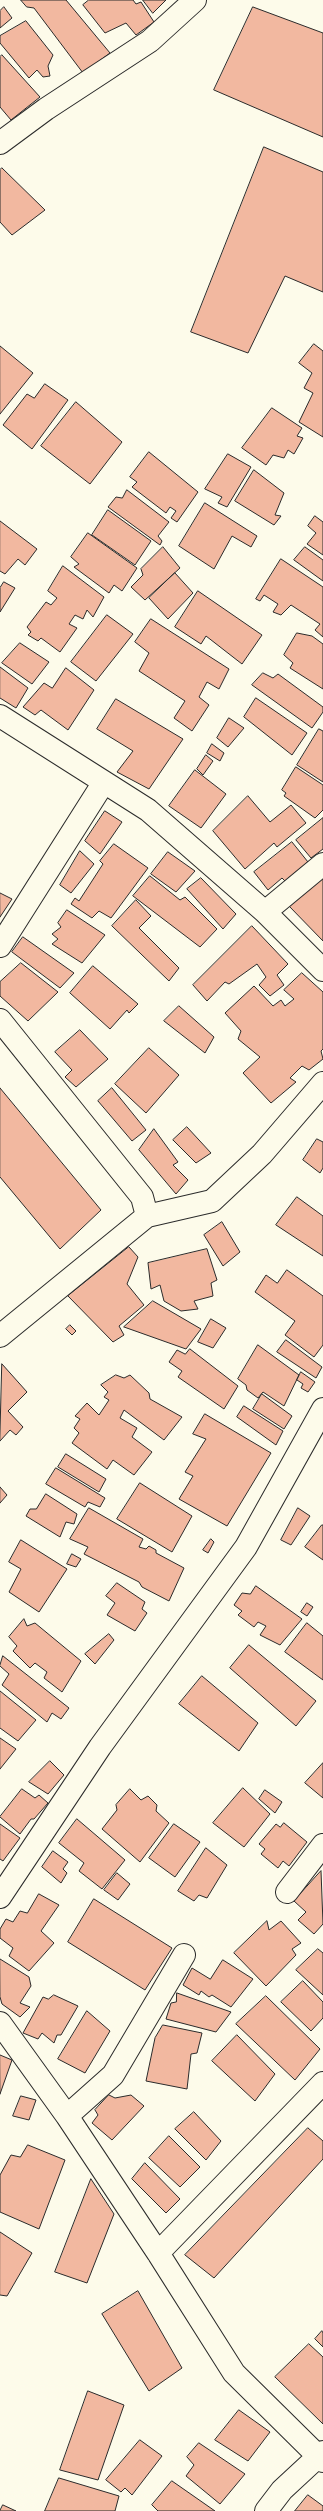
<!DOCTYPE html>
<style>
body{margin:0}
canvas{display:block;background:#fdfbea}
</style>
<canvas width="323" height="2511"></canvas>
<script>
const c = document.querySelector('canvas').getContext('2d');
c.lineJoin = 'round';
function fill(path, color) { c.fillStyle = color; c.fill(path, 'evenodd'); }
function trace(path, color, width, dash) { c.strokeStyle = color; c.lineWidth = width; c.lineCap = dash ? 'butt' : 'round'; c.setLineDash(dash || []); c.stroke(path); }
const building = new Path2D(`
 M21,0H66L110,53L83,73L34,8L27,7Z
 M89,0H133L136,4L141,2L154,22L136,35L126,23L105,33L83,5Z
 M143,0H166L153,13Z
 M4,7L12,18L0,28V11Z
 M253,7L323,33V137L214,90Z
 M26,21L53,55L48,66L50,76L43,77L37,70L29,78L0,43V36Z
 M2,55L40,97L11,120L0,107V57Z
 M264,147L323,172V292L285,276L248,353L191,332Z
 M2,168L45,210L12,235L0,222V170Z
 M314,344L323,351V437L299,422L313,393L304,388L312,373L299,363Z
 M0,346L33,373L0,414Z
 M45,384L68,400L32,449L3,425L27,394L34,398Z
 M76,402L122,442L90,484L41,446Z
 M272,408L302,428L297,436L303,438L294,454L288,450L284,458L273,455L266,465L242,448Z
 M149,452L198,492L177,522L171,518L176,511L170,507L166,513L132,487L137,482L130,477Z
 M228,454L251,467L227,507L218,503L222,497L205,489Z
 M254,470L284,493L275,515L281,516L274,525L235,501Z
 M127,490L169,522L158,536L162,541L160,545L108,507L116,497L122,498Z
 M205,503L257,536L251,547L232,536L214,569L179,546Z
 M108,510L151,541L135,565L92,535Z
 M315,516L323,522V555L307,544L316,533L308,526Z
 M0,521L37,549L25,565L18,559L5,574L0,571Z
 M88,533L137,568L122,591L114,585L109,593L74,567L79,564L71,557Z
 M163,547L180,568L145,600L131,587L143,575L141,569Z
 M305,547L323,560V581L294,560Z
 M281,559L323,587V637L315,630L320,624L291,605L281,615L273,612L278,604L264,595L260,601L256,599Z
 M63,566L104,597L93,617L87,610L83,619L75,615L69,624L77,628L60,652L41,638L38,641L28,635L31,632L27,627L46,602L51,605L57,598L48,591Z
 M175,573L193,593L168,619L149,598Z
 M4,582L15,588L0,612V588Z
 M198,591L262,635L242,664L206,636L201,644L175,627Z
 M107,615L133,634L96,681L71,662Z
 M151,619L229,669L219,689L207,682L199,697L209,705L192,731L174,718L185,701L139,671L149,653L135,642Z
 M297,633L312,636L323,644V689L290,668L293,663L284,655Z
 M20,643L49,662L32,684L2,663Z
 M0,667L28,688L16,708L0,698Z
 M66,668L94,690L68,730L41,710L35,715L23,707L44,683L52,688Z
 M263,673L273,678L278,674L323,707V712L312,728L252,685Z
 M256,698L307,733L292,755L244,717Z
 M116,699L183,739L149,789L117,772L133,751L97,729Z
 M229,718L244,728L228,747L217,738Z
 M319,729L323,731V782L297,765Z
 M212,744L224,753L220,761L207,753Z
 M206,755L213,761L203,775L197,769Z
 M296,767L323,785V810L315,818L284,796L286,793L282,790Z
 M195,770L226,794L201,828L169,806Z
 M248,796L270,822L291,805L306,823L277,847L274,843L245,869L213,831Z
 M105,811L122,822L100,854L85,841Z
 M323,818V849L311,858L296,840Z
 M292,842L308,862L285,881L282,878L268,890L254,872Z
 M114,844L148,868L111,918L99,911L92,918L71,904L75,898L79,901L103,864L100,861Z
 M80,851L94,864L71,893L60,885Z
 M168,852L195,871L176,892L151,874Z
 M150,876L180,900L185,897L217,929L200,947L133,896Z
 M323,877V941L288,905Z
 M201,878L236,914L223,929L187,889Z
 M0,893L12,899L0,917Z
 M136,900L151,916L139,928L179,968L169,981L112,926Z
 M67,910L105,935L82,963L52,944L58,939L52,934L61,927L58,923Z
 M252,926L288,964L277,975L284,985L270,996L259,985L266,977L257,964L229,984L225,982L207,1001L193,985Z
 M23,937L74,973L60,988L12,952Z
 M21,963L58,992L28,1021L0,996V982Z
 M93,966L138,1004L129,1013L127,1010L110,1029L70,993Z
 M302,973L323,992V1049L321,1051L323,1059L309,1070L302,1066L290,1078L296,1082L271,1103L243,1073L260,1057L238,1039L241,1031L225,1013L254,986L273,1006L281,1000L285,1006L294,999L284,990Z
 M179,1006L214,1037L205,1053L164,1021Z
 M80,1030L108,1059L76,1087L65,1077L72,1070L55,1052Z
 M149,1048L179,1075L146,1113L115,1084Z
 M0,1088L101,1210L60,1249L0,1177Z
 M112,1088L146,1130L132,1141L98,1101Z
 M187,1127L211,1153L196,1163L173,1140Z
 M154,1129L178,1162L173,1165L188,1180L176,1194L139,1150Z
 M317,1139L323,1142V1168L320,1173L303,1160Z
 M297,1197L323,1216V1256L276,1225Z
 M222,1222L240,1252L223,1266L204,1235Z
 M129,1247L138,1257L127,1284L144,1305L119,1326L124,1335L113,1342L68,1296Z
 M207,1249L217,1280L211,1283L213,1296L194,1301L198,1309L181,1311L164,1301L160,1285L151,1289L148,1263Z
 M287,1270L323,1296V1345L314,1357L285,1335L295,1321L255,1292L266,1275L277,1283Z
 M153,1301L201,1329L186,1349L124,1327Z
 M211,1319L226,1328L213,1348L198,1342Z
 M70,1325L76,1331L72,1335L66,1329Z
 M286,1340L322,1367L316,1378L277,1352Z
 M258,1345L299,1375L284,1406L263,1392L258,1398L247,1390L246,1385L238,1379Z
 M190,1349L238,1386L224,1409L178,1377L182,1371L169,1362L177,1350L185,1354Z
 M2,1364L27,1392L8,1411L23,1427L16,1435L10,1430L0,1441Z
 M301,1372L315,1382L308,1392L301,1388L303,1384L297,1380Z
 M116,1375L124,1378L130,1375L149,1393L150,1399L182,1417L164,1440L124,1410L120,1418L137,1428L132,1437L152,1452L134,1475L113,1460L107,1469L72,1443L79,1433L74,1428L80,1419L75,1416L87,1403L99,1415L109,1400L104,1397L108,1392L101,1385Z
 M262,1394L292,1416L284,1429L253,1409Z
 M244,1406L283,1431L276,1445L237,1417Z
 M205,1414L271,1453L227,1526L179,1499L193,1476L185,1472L206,1439L193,1434Z
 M66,1454L106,1479L99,1492L58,1467Z
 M56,1468L105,1498L100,1507L88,1502L85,1507L46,1484Z
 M140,1483L192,1516L172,1552L117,1519Z
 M0,1487L7,1495L0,1503Z
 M46,1494L77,1514L74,1524L66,1522L60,1537L26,1516L30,1509H36Z
 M89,1508L143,1539L139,1547L146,1549L149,1546L156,1550V1553L184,1568L169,1601L142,1587L139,1582L84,1554L88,1547L70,1539Z
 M298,1508L310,1516L291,1545L281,1540Z
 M322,1525H323V1560L305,1547Z
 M211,1539L214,1542L208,1553L203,1550Z
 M21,1540L67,1569L39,1612L9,1592L21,1569L9,1562Z
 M72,1554L81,1559L76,1567L67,1564Z
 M117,1583L145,1602L142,1609L147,1613L135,1631L107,1615L115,1603L106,1596Z
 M256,1586L302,1619L280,1645L260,1635L266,1626L258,1622L254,1627L238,1615L242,1611L234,1605L242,1593L250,1594Z
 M307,1603L313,1607L307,1616L301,1612Z
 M24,1619L27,1626L35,1623L81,1661L62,1692L44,1678L47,1672L35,1663L30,1668L13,1651L17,1646L9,1637Z
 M307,1623L323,1636V1680L285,1652Z
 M109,1634L114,1640L95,1664L85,1654Z
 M249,1645L316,1701L296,1726L230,1668Z
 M3,1656L69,1708L61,1719L52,1713L47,1722L2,1685L9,1674L0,1666Z
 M202,1676L258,1723L239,1751L179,1704Z
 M0,1691L36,1720L18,1741L0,1728Z
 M0,1738L16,1749L0,1769Z
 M50,1761L64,1775L48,1794L29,1782Z
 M323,1763V1798L305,1783Z
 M243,1788L270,1814L244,1847L213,1823Z
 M22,1789L35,1798L39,1795L48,1803L34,1819H31L20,1834L0,1817Z
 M130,1789L141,1800L148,1796L157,1805L156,1811L169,1823L140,1862L102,1829L117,1810L116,1805Z
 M265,1790L282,1802L275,1813L259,1799Z
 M77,1819L125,1860L102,1889L79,1871L84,1863L59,1843Z
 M284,1823L307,1842L289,1866L283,1861L278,1868L261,1854L265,1849L259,1844L276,1824L280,1827Z
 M0,1824L20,1838L3,1861L0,1859Z
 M174,1824L200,1842L175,1877L149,1858Z
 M206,1848L227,1865L207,1898L199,1895L194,1901L178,1891Z
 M53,1851L68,1862L63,1869L67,1873L61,1883L42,1867Z
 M321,1871L323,1924L314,1934L298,1920L306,1912L294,1901Z
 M117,1873L130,1884L118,1900L104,1890Z
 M39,1894L59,1905L41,1931L54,1943L29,1971L9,1956L13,1948L0,1938V1929L6,1919L13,1922L20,1911L27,1913Z
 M94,1899L172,1948L145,1990L68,1942Z
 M267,1921L269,1930L281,1921L301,1943L292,1949L296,1955L266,1986L234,1953Z
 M318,1949L323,1953V1995L296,1970Z
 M0,1959L29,1977L31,1986L20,2003L30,2007L20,2017L2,2004L0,1997Z
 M223,1960L253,1979L231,2007L212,1995L209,1997L201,1991L199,1995L183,1985L192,1968L210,1979Z
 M303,1981L323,2002V2018L311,2031L281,2002Z
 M177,1993L231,2012L216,2032L166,2019L171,2003L176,2002Z
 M54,1995L78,2006L61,2035H57L54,2043L42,2033L38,2039L23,2033L43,1997L48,1999Z
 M266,1996L320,2049L295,2080L236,2024Z
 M87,2011L110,2031L85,2073L58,2059Z
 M163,2025L202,2033L197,2053L191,2054L187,2089L146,2081L155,2038Z
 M237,2035L275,2074L255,2101L212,2061Z
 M0,2055L12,2060L0,2094Z
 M109,2095L115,2098L131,2095L144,2106L112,2140L92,2123L98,2115L95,2110Z
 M21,2096L36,2100L29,2120L13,2116Z
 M194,2112L221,2141L206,2160L175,2129Z
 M308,2128L323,2141V2159L214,2278L185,2255Z
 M169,2136L200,2167L180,2187L149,2158Z
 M28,2145L65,2160L39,2229L0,2212V2175L11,2155L20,2157Z
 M145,2163L180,2199L166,2213L132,2179Z
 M91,2179L114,2214L87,2283L55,2272Z
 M0,2232L32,2253L7,2296L0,2295Z
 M138,2291L182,2368L149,2391L102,2314Z
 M322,2331L323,2333V2347L315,2339Z
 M309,2344L323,2357V2424L275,2377Z
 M88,2391L124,2405L98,2480L60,2470Z
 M239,2410L270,2432L248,2461L215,2440Z
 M140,2440L162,2456L132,2495L125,2488L121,2492L106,2480Z
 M199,2443L245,2474L220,2504L186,2476L194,2465L187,2457Z
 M59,2478L119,2496L115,2511H45Z
 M172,2481L215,2511H158L152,2505Z
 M308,2495L323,2506V2511H295Z
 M3,2505L16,2511H0Z`);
fill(building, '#f2b8a0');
trace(building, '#2b2b2b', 1);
const minor = new Path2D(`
 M0,143L46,109L150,41L195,0
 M0,716L148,810L265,912L323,970
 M265,912L323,864
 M0,946L104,782
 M0,1020L142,1197L147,1216
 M0,1336L147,1216L212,1201L262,1154L323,1083
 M287,1892L323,1845
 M0,1897L100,1747L246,1547L323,1409
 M0,2023L67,2116L158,2253L234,2373L323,2461
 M67,2116L113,2075L184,1955
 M158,2253L323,2083
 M266,2511L282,2490L323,2452`);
trace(minor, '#2b2b2b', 24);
trace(minor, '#fdfbea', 22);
</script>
